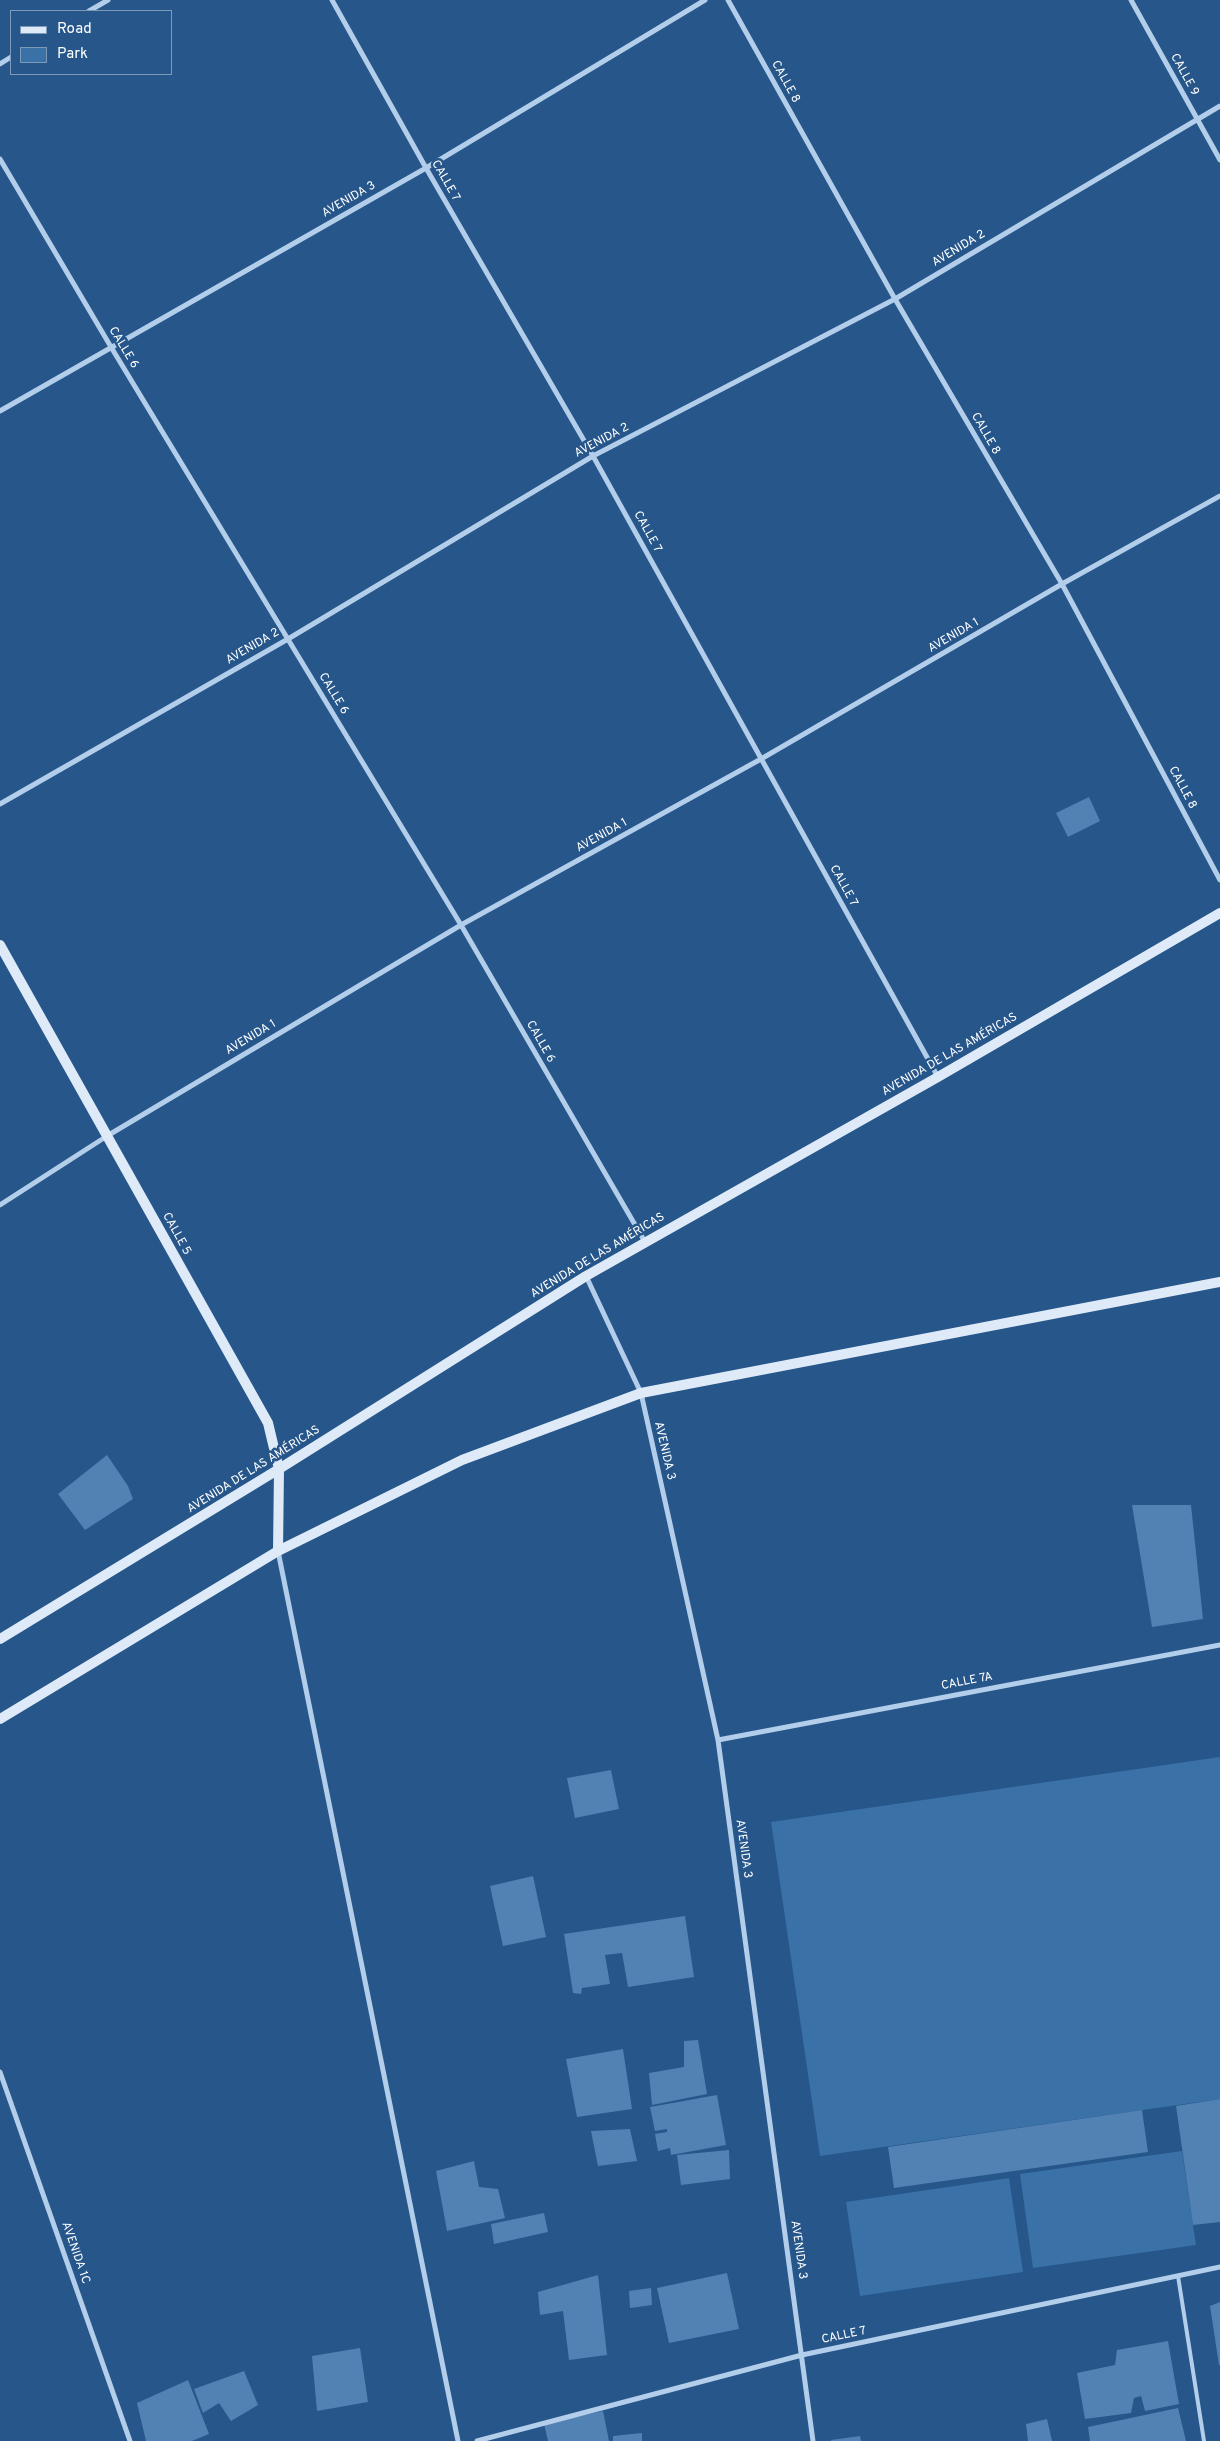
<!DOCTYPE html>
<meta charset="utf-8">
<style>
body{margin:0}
#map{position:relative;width:1220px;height:2441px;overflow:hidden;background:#26568a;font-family:Overpass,sans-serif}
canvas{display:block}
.legend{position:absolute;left:10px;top:10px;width:162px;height:65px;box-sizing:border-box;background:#26568a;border:1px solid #7d9ab9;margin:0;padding:6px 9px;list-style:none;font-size:15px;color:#fff}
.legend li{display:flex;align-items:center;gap:10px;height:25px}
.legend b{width:25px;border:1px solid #7d9ab9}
</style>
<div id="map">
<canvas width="1220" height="2441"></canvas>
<ul class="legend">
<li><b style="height:6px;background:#deeaf8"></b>Road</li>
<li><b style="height:14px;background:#3a71a7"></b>Park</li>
</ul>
</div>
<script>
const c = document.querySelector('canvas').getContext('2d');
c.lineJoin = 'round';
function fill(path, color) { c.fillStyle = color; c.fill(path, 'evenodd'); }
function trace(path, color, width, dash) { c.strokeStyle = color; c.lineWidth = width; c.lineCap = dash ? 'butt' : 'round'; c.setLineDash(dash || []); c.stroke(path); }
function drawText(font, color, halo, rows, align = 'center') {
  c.font = font + ' Overpass,sans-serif'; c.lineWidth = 5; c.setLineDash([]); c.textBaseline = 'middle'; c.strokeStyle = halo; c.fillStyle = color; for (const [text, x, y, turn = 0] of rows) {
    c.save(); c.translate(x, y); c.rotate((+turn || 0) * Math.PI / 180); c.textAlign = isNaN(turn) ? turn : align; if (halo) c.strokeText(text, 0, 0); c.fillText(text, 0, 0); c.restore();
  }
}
fill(new Path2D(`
 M1220,1757V2099L820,2156L771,1822Z
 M1182,2151L1196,2245L1033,2268L1020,2174Z
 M1009,2178L1023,2272L860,2296L846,2202Z`), '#3a71a7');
fill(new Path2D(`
 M1089,797L1100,821L1068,837L1056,813Z
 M107,1455L128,1486L133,1499L85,1530L58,1494Z
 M1132,1505H1191L1203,1619L1152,1627Z
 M611,1770L619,1809L575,1818L567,1778Z
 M533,1876L546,1937L503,1946L490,1886Z
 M685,1916L694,1977L628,1987L622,1953L605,1955L610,1984L582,1988L581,1994L573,1993L564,1934Z
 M698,2040L707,2094L652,2105L649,2073L684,2067V2041Z
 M623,2049L632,2109L577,2117L566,2059Z
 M717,2095L726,2145L671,2155L670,2148L658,2151L655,2134L667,2132V2129L655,2131L650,2107Z
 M1220,2099V2222L1193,2225L1176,2106Z
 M1142,2110L1148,2152L894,2188L888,2147Z
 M630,2129L637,2161L598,2166L591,2131Z
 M729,2150L730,2179L681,2185L677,2155Z
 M474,2161L479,2187L498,2189L505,2218L447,2231L436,2171Z
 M544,2213L548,2232L494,2244L491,2224Z
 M727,2273L739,2329L669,2343L657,2288Z
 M598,2275L607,2355L569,2360L563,2311L540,2315L538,2292Z
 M651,2288L652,2305L630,2308L629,2291Z
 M1220,2302V2365H1219L1210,2306Z
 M1168,2341L1179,2404L1145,2411L1141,2396L1134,2398L1131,2413L1085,2419L1077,2373L1115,2365L1117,2350Z
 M360,2348L368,2402L317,2411L312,2356Z
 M244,2371L258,2405L231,2421L219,2403L203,2413L194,2389Z
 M188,2380L209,2434L192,2441H146L137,2403Z
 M1178,2408L1186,2441H1090L1088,2427Z
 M603,2411L609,2441H548L544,2424Z
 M1047,2419L1052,2441H1028L1026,2424Z
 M642,2433V2441H613V2436Z
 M860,2436L861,2441H831V2440Z`), '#5282b3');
trace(new Path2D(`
 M1178,2276L1204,2441`), '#b3ceea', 4);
trace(new Path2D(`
 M332,0L426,168L593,456L938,1077
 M728,0L895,299L1062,584L1220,880
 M1131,0L1220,160
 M89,11L108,0
 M0,64L11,57
 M0,159L111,347L461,925L645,1242
 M0,411L426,168L705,0
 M0,804L288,639L593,456L895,299L1220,106
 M0,1205L107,1136L461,925L761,759L1062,584L1220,496
 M586,1276L641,1393L718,1740L813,2441
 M278,1551L458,2441
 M718,1740L1220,1645
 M0,2072L130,2441
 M477,2441L802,2355L1220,2267`), '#b3ceea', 5);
trace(new Path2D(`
 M0,945L268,1423L279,1469L278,1551
 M0,1639L279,1469L586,1276L938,1077L1220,913
 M0,1719L278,1551L462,1460L641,1393L1220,1282`), '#deeaf8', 10);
drawText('12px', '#fff', '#26568a', [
 ["CALLE 9",1184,75,61],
 ["CALLE 8",785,82,61],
 ["CALLE 7",445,181,60],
 ["AVENIDA 3",349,200,-30],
 ["AVENIDA 2",959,249,-31],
 ["CALLE 6",123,348,59],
 ["CALLE 8",985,434,60],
 ["AVENIDA 2",602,441,-28],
 ["CALLE 7",647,532,61],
 ["AVENIDA 1",954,636,-30],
 ["AVENIDA 2",253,647,-30],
 ["CALLE 6",333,694,59],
 ["CALLE 8",1182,788,62],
 ["AVENIDA 1",602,836,-29],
 ["CALLE 7",843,886,61],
 ["AVENIDA 1",251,1038,-31],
 ["CALLE 6",540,1042,60],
 ["AVENIDA DE LAS AMÉRICAS",950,1055,-30],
 ["CALLE 5",176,1234,61],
 ["AVENIDA DE LAS AMÉRICAS",598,1256,-31],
 ["AVENIDA 3",664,1451,77],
 ["AVENIDA DE LAS AMÉRICAS",254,1470,-32],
 ["CALLE 7A",967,1682,-11],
 ["AVENIDA 3",743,1849,82],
 ["AVENIDA 3",798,2250,82],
 ["AVENIDA 1C",75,2253,71],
 ["CALLE 7",844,2336,-12]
]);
</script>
